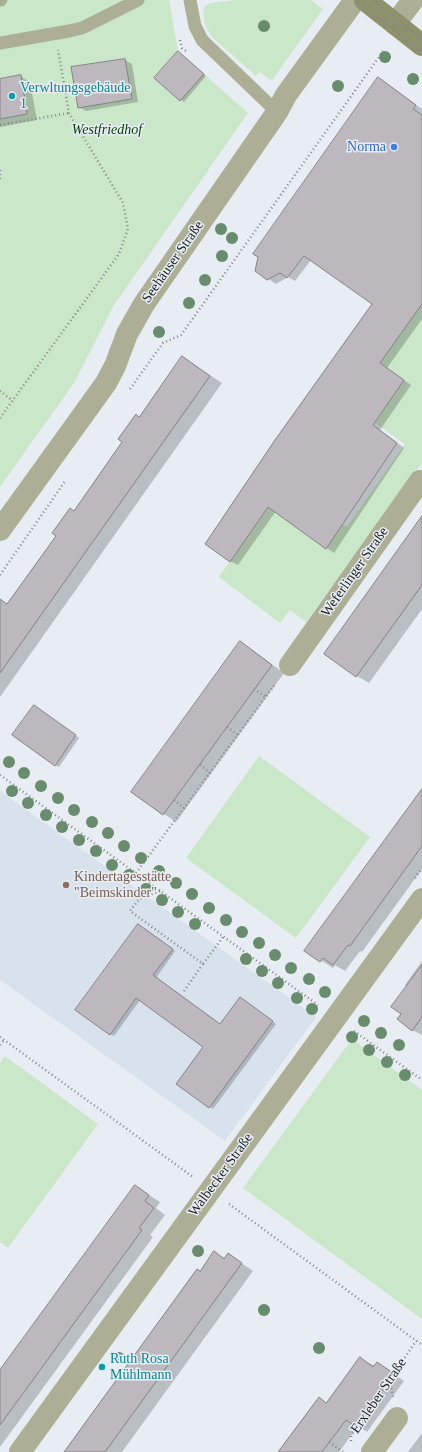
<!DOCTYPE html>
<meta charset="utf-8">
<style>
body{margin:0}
canvas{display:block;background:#e7edf2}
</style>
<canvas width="422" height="1452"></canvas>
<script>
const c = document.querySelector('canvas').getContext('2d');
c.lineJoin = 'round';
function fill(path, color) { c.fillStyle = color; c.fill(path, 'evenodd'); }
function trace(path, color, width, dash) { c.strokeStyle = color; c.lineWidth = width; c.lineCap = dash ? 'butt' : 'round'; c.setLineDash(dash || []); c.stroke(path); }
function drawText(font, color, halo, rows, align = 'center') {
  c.font = font + ' "Times New Roman",serif'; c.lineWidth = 3; c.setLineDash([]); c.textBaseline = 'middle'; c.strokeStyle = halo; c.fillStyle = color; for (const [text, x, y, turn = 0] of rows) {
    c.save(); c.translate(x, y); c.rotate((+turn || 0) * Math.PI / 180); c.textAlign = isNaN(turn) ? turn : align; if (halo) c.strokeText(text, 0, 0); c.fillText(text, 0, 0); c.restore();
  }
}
fill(new Path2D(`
 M0,791L316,1017L225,1141L0,980Z`), '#d7e2ec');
fill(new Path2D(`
 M0,0H169L178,51L248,113L114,305L74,383L0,487Z
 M235,0H311L323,9L273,79L270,80L260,72L256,76L213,38C207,29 200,16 205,6L210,3Z
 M422,304V463L306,622L290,610L280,623L219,577L284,484L347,527L405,444L375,423L404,380L380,363Z
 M259,756L370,837L296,938L186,858Z
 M352,1039L422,1090V1319L243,1188Z
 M5,1056L98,1124L8,1248L0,1242V1063Z`), '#cbe7c9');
fill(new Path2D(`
 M181,54L206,76L184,102L156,78Z
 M125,60L132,64L138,102L86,111L79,107Z
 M20,76L30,82L37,120L0,127V80Z
 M378,78L422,109V319L387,368L411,385L380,430L404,448L334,553L276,511L238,565L230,561L373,304L311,260L295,281L288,277L276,284L257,271Z
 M182,357L222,383L0,697V608L8,605Z
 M422,518V609L369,683L357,676Z
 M240,643L252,650L284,673L176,822L132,792Z
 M38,708L79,738L59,767L55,765Z
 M422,791V869L362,952L360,951L345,971L335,965L333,968L306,951Z
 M142,927L175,951L156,978L221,1025L244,1000L276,1024L213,1109L178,1083L204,1047L140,1000L114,1036L110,1034Z
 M422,961V1035L412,1030L407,987L405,985Z
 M135,1186L160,1202L156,1208L165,1215L150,1235L153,1237L0,1447V1372Z
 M214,1252L225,1258L228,1254L253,1271L122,1452H65L201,1272Z
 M360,1358L375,1366L377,1363L404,1381L367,1432L358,1426L339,1452H280L319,1398L327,1403Z
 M422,1433V1452H408Z`), '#0003');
const building = new Path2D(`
 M178,51L204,74L180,101L154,78Z
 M125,59L132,99L78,108L71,67Z
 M21,75L27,114L0,119V79Z
 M378,77L416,105L413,109L422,115V304L380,363L404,380L373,425L397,443L326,549L268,507L230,562L205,544L275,440L372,304L304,256L287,278L280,273L267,280L255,271L258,257L253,254Z
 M182,356L210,376L0,673V599L7,604L56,536L52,533L70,508L74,511L122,442L118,439L136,414L139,417Z
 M422,516V585L356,677L324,654Z
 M240,641L272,665L163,815L131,792Z
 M34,705L76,735L55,766L12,735Z
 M422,789V846L350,946L348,945L333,965L323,958L320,962L304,951Z
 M138,924L173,949L153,975L220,1024L240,997L273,1021L209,1108L176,1084L203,1047L136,998L110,1035L75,1010Z
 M422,965V1017L412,1031L397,1019L401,1014L391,1007Z
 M135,1185L149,1195L145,1201L154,1208L139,1228L142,1230L0,1425V1370Z
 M214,1251L224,1259L228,1253L242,1263L105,1452H64L197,1269L200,1271Z
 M360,1357L373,1367L377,1362L393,1373L355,1426L346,1420L322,1452H278L319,1397L326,1403Z`);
fill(building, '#bcb8bd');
trace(building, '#868287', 1);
trace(new Path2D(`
 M180,40L182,48L187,52
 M0,125L69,113
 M0,170V182
 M130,389L163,343L181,335L384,50
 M0,391L13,401
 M0,418L119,254L128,229L123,203L69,113L58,50
 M0,575L66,480
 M254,689L266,697
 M227,727L238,735
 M200,765L210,773
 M0,775L318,1005
 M174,800L184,808
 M136,873L276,683
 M415,878L422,868
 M160,891L139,899L130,911L203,964L223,937
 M184,991L203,964
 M354,1031L422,1080
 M0,1037L193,1177
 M0,1045L4,1040
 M229,1204L422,1345
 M390,1380L393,1397
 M351,1441V1436L375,1402L416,1341
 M329,1442L343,1452`), '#83878b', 2.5, [1, 3]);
trace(new Path2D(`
 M0,0H1
 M190,0L195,26L202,40L277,112
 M0,43L69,31L82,28L138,0`), '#acaf96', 13);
trace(new Path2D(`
 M395,24L413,0
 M0,530L106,383L115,366L127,334L144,304L277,112L286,95L355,0
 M290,665L420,481H422
 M20,1452L422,899
 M372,1452L397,1418`), '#acaf96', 22);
trace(new Path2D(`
 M365,0L422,45`), '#8e916c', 22);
trace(new Path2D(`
 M356,0L422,52
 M373,0L422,39`), '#83878b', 1);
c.fillStyle = '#688c6d';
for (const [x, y] of [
 [264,26],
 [385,57],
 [413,79],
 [338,86],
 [221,229],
 [232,238],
 [222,256],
 [205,280],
 [189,303],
 [159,332],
 [9,762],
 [24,773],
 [41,786],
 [12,791],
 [58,798],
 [28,803],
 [74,810],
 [46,815],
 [92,822],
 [62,827],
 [108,833],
 [79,840],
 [124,846],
 [96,851],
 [141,858],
 [112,865],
 [159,871],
 [129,875],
 [176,883],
 [146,889],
 [192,894],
 [162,900],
 [209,908],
 [178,912],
 [226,920],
 [195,924],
 [242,932],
 [259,943],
 [275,955],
 [246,959],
 [291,968],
 [262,971],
 [309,979],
 [278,983],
 [325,992],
 [297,998],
 [312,1009],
 [364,1021],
 [381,1033],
 [352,1037],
 [399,1045],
 [369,1050],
 [387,1062],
 [405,1075],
 [198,1251],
 [264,1310],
 [319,1348],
 [119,1358]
]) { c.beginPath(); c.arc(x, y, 6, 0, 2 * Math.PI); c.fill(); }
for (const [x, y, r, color] of [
 [12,96,4,"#0f9aa8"],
 [394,147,4,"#3f7fe0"],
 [66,885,4,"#8d6e63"],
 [102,1367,4,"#0f9aa8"]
]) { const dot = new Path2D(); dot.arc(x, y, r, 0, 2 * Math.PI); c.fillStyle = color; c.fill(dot); trace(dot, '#e7edf2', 1.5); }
drawText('14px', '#0d838f', '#e7edf2', [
 ["Verwltungsgebäude",20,88],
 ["1",20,104],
 ["Ruth Rosa",110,1359],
 ["Mühlmann",110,1375]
], 'left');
drawText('italic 14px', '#003d01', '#e7edf2', [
 ["Westfriedhof",107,130]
]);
drawText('14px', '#366cbe', '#e7edf2', [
 ["Norma",386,147]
], 'right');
drawText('14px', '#1c1e20', '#e7edf2', [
 ["Seehäuser Straße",173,262,-55],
 ["Weferlinger Straße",355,572,-55],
 ["Walbecker Straße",221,1175,-54],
 ["Erxleber Straße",379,1396,-56]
]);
drawText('14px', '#785e54', '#e7edf2', [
 ["Kindertagesstätte",74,877],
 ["\"Beimskinder\"",74,893]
], 'left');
</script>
